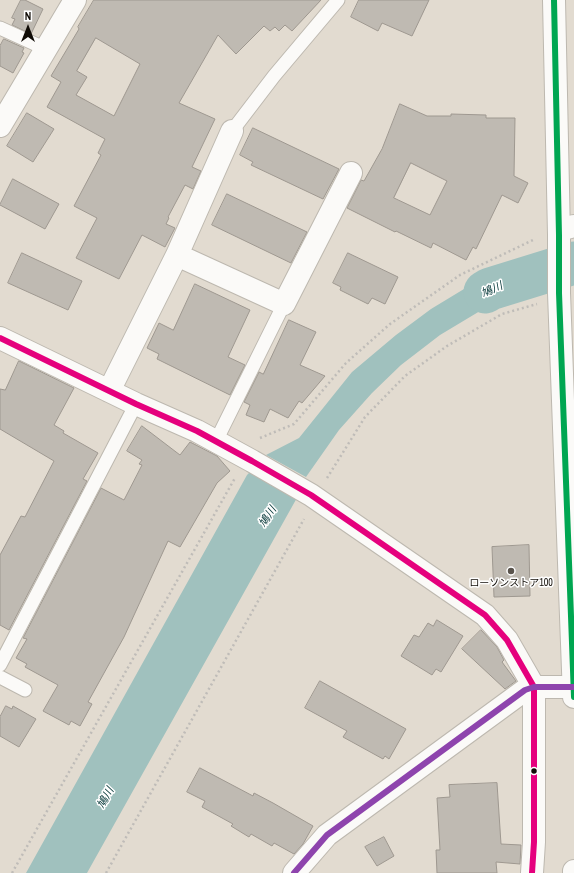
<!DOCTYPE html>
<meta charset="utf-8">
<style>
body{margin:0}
#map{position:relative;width:574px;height:873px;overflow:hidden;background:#e2dbd0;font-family:"Archivo Narrow",sans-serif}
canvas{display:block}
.north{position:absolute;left:8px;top:8px;width:40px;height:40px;-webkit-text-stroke:3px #fff;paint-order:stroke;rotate:0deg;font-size:11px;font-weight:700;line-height:16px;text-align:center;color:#100c06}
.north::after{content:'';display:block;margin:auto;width:14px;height:18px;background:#100c06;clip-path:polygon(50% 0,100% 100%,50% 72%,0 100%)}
</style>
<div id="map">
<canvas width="574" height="873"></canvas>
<div class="north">N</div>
</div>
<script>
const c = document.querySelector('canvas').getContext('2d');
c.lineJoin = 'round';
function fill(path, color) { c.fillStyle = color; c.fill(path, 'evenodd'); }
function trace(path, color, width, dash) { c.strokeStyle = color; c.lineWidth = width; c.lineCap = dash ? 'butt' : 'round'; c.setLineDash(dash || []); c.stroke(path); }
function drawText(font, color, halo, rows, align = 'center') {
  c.font = font + ' "Archivo Narrow","Noto Sans JP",sans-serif'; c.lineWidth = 3; c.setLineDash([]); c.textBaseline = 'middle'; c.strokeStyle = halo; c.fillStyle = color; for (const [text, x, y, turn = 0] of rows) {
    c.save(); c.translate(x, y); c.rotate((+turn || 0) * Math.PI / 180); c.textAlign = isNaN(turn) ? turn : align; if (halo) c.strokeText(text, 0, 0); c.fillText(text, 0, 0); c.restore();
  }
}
fill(new Path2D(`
 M540,256L542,289L518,293L480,311L440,335L401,365L372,393L339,430L306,477L266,455L299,438L352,372L396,335L431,309L464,289Z
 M251,471L298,496L87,873H26L247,475Z`), '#a0c1be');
trace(new Path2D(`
 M485,292L490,289L574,263`), '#a0c1be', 43);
const building = new Path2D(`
 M21,0H25L43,9L31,34L12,25L15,19L12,18Z
 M94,0H321L292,31L285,25L279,31L275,27L270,31L264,26L236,54L218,35L179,103L215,119L192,167L201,171L193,189L185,185L168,217L169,218L166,224L175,228L165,247L142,235L119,279L76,258L97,218L74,206L101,155L98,153L105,139L47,107L61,82L51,76L79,29L78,27ZM96,38L140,64L114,116L76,95L87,77L77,71Z
 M359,0H429L412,36L382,23L378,31L351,17Z
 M4,39L24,48L22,52L24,53L13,73L0,66V46Z
 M400,104L427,116H451V114L486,115V118H515L514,176L528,183L518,203L502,195L476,249L473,247L466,260L433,243L431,248L396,231L395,232L347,208L361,180L364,181L382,149ZM411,163L447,181L430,215L394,198Z
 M27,113L54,129L33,162L7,146Z
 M253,128L339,169L323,199L251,165L253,162L240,155Z
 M13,179L59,204L45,229L0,205Z
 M227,194L307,232L291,263L212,225Z
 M22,253L82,281L68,310L8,283Z
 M348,253L398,277L385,304L372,298L368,304L340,290L341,287L333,283Z
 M195,284L250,310L228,357L245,365L230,395L157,359L159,354L147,348L159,323L173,330Z
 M289,320L316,332L300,365L325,376L302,403L299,401L288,418L270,409L264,422L246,415L250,405L244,402L259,372L263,374Z
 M19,361L74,388L54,425L64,431L63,433L98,453L83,479L87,481L9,630L0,625V555L21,516L25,517L54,461L0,429V389L5,390Z
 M142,426L180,455L190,442L217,456L230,471L217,483L180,547L168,541L124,637L88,702L92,704L80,726L71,721L69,725L43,711L58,685L25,667L27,664L16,658L27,639L23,638L101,488L124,500L142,465L139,464L142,460L127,451Z
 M529,545L530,596L494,597L492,547Z
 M437,620L463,636L441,672L436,669L432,675L401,656L414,635L419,637L428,623L433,626Z
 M481,630L497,647L504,660L502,662L516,681L505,689L462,649Z
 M320,681L406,729L389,759L385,756L383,759L343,737L347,731L305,708Z
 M6,706L12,709L13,706L36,719L19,747L0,736V717Z
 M200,768L253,796L254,793L273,803L313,826L303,844L294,854L274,843L272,846L251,834L249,837L231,826L233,824L202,807L205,801L187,792Z
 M497,783L501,844L521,845L520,864L496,862L497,873H437L436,850H440L437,798L450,797L449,785Z
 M384,837L394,856L377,866L365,847Z`);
fill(building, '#bfbab2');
trace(building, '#9e9890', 1);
const service = new Path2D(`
 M0,28L46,49
 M232,131L274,76L338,0
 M216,441L284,304
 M0,665L136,404
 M0,677L25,690`);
const minor = new Path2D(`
 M0,126L75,0
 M559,230L574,226
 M177,255L284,304L351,173
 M0,338L136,404L197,431L252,461L311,495L485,615L507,640L534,687V842L532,873
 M109,391L177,255L232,131
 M294,873L327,835L525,690L534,687H574`);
const primary = new Path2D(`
 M554,0L559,235V293L574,697
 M574,873V871`);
trace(service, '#bdb8af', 15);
trace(minor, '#bdb8af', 24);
trace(primary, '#bdb8af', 24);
trace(new Path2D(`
 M260,438L294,424L346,363L390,324L460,275L535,239
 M327,478L365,417L405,376L447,346L502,314L537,304
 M12,873L235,478
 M106,873L304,519`), '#bfbcb8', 2.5, [2, 3]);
trace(service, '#fbfaf8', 13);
trace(minor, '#fbfaf8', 22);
trace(primary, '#fbfaf8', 22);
trace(new Path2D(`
 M554,0L559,235V293L574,697`), '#00a651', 6);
trace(new Path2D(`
 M0,338L136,404L197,431L252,461L311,495L485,615L507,640L534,687V842L532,873`), '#e5007d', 6);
trace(new Path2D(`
 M294,873L327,835L525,690L534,687H574`), '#8e44ad', 6);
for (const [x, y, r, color] of [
 [511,571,4,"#5a544d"],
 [534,771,3.5,"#100c06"]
]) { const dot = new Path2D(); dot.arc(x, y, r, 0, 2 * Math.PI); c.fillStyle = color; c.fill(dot); trace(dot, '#fff', 1.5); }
drawText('10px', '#100c06', '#fff', [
 ["ローソンストア100",511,583]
]);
drawText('italic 11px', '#033637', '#fff', [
 ["鳩川",492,290,-24],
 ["鳩川",268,517,-57],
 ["鳩川",106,798,-61]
]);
</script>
